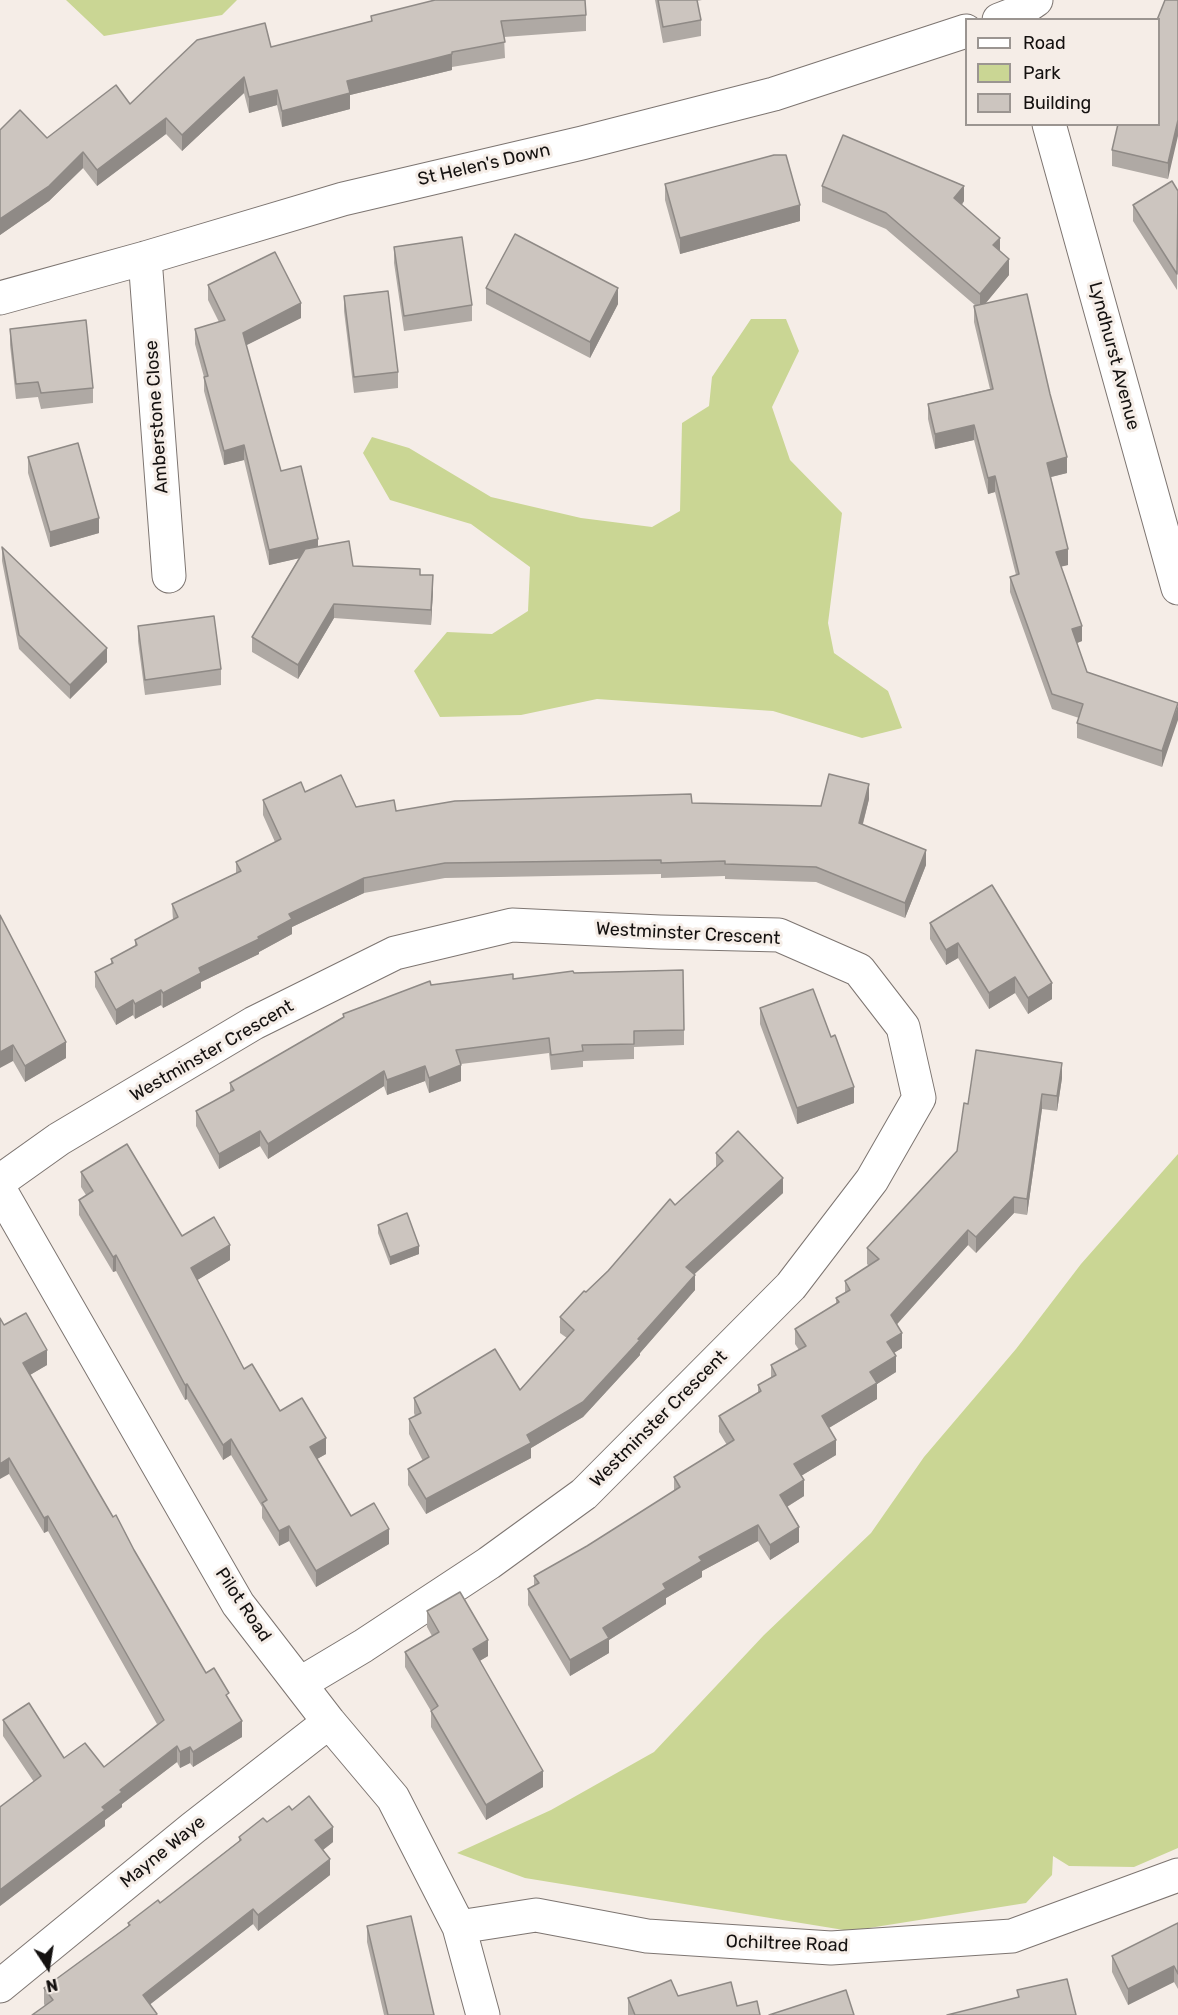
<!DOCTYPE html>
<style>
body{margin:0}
#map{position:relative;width:1178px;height:2015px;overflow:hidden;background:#f5ede7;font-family:Rubik,sans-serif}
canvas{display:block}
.legend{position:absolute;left:965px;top:18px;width:195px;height:108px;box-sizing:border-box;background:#f5ede7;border:2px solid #9b9591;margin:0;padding:8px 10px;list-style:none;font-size:18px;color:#141110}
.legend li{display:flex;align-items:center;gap:12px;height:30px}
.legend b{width:30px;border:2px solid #9b9591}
.north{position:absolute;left:18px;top:1937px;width:60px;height:60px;-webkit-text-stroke:4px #f5ede7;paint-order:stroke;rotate:168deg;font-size:16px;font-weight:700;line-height:24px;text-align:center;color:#141110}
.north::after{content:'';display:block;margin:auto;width:21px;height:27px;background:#141110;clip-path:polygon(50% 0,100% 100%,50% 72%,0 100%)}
</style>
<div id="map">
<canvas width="1178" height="2015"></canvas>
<ul class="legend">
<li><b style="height:8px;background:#fff"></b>Road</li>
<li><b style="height:16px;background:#cad694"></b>Park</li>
<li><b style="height:16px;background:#ccc5bf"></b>Building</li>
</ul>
<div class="north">N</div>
</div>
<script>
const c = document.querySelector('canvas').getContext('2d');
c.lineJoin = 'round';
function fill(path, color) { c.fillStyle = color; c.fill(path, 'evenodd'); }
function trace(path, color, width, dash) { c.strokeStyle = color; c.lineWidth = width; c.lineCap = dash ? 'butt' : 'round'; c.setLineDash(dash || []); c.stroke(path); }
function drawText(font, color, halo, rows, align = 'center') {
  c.font = font + ' Rubik,sans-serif'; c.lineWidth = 6; c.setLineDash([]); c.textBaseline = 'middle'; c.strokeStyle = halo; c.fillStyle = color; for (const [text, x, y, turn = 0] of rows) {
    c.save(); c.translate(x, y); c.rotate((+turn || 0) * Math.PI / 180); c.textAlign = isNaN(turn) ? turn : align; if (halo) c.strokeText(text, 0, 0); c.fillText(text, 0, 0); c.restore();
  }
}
fill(new Path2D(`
 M66,0H237L222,15L104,36Z
 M751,319H786L799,351L772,407L790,460L842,513L828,623L834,653L888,691L902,728L862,738L773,711L597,699L521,715L440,717L414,671L447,632L492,634L528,611L530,567L471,524L390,500L363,453L372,437L409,448L491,497L581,518L652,527L680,511L682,423L709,406L712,377Z
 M1178,1154V1848L1134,1867L1069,1866L1053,1856L1052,1875L1026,1903L850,1931L525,1878L457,1853L551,1810L654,1752L764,1635L871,1533L924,1457L1016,1349L1081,1264Z`), '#cad694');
const minor = new Path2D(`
 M999,20L1017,13L1036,0
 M1049,124L1178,588
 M145,258L169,576
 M0,298L145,258L343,199L582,143L774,94L966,31
 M0,1181L59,1139L254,1023L395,953L512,925L660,932L779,935L859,970L903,1027L919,1098L872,1180L791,1286L584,1494L489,1563L363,1646L301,1683
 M0,1190L238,1604L329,1722L393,1798L459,1927L483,2015
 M459,1927L536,1915L647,1936L831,1948L1012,1936L1178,1875
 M0,1986L193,1828L329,1722`);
trace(minor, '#7d7571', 35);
trace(minor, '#fff', 33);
fill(new Path2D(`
 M655,0H702L697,1L701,20V36L663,43Z
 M1178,0L1168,179L1112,166V150Z
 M586,15V31L504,37L505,58L452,67V70L350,95V109L282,127L277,105L249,113L244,93L182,151L166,134L97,186L83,168L49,201L0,235V130L47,138L271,47L371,21V16Z
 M665,184L800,221L680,254L665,200Z
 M822,186L964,201L962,205L1000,251L1009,275L985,304L1067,473L1051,477L1068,565L1061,566L1082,641L1077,643L1087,672L1178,703L1162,767L1077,738V723L1079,718L1052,709L1010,592V577L1016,575L995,492L988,494L974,440L935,449L928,419V404L990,389L974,322V306H976L886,229L822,202Z
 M1178,191L1177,290L1133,221V205Z
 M394,247L472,305V321L404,331L394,263Z
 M208,285L301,318L246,345L281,471L318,546L353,566L420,575L433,590L431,625L334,618L298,679L252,652V637L299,558L269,565L244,460L224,465L204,391V377L195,344V329L219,322L208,300Z
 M486,288L618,304L590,358L486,304Z
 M344,296L398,372V388L354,393L344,311Z
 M10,329L93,388V403L41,409L38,397L16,399L10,345Z
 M28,457L99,533L50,547L28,473Z
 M2,547L107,662L70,699L19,649L2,561Z
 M138,626L221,669V685L145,695L138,641Z
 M305,792L356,807L396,811L692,803L821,806L869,799L863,824L926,865L905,918L816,882L725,879V876L661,878V874L445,878L364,893L292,927V934L259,952V954L201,982V988L163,1008L161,1005L135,1019L133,1015L116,1025L95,987V972L111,964V959L135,947V940L173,920L172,904L236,873V862L275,842L263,815V800Z
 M0,915L66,1058L25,1082L13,1061Z
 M930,923L1052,999L1028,1014L1015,993L989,1009L958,958L946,965L930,939Z
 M574,973L684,1030V1045L634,1047V1059L583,1061V1067L551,1070L549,1053L461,1064V1081L429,1093L425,1081L387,1095L384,1086L268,1159L260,1146L219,1169L196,1126V1111L230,1092V1083L343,1017V1014L431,985L513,979Z
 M760,1008L854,1103L797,1124L760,1024Z
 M1062,1078L1057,1111L1042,1109L1027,1215L1014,1213L976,1253L968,1245L896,1324L902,1348L894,1353L896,1372L877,1384V1399L829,1428L836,1455L801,1476L804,1496L787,1507L799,1542L770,1560L758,1541L702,1571V1577L666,1598V1604L609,1640V1653L570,1676L528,1605V1589L534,1585V1576L587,1546L674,1491V1477L727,1445L719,1432V1416L758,1393V1385L771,1378V1365L799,1350L795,1344V1329L836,1304V1298L845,1293V1281L869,1266L867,1264V1248L957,1151L968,1104Z
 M716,1153L783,1193L694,1274L695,1290L640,1353V1355L583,1417L531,1448V1458L426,1514L408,1485V1469L423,1461L409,1434V1419L415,1416L414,1413V1398L520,1390L567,1338L560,1333V1317L675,1205L716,1168Z
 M81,1172L182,1236L230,1260L197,1280L244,1369L280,1411L326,1454L317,1459L351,1516L389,1544L316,1587L289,1541L279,1546L262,1518V1507L231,1455L223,1460L187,1399L185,1400L116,1271L113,1272L79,1215V1200L86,1195L81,1187Z
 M378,1225L419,1254L390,1265L378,1233Z
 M4,1325L47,1365L30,1375L113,1517L134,1550L206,1673L229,1700L242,1737L193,1767L190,1763L180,1768L177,1762L122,1804V1807L105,1820V1826L0,1906V1807L34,1782L3,1736V1720L64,1758L104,1767L157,1724L48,1531L44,1533L9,1474Z
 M427,1611L488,1656L479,1661L543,1787L486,1820L431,1727V1711L405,1667V1652L432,1636L427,1627Z
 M292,1810L333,1842L323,1850L330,1875L258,1931L253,1924L150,2004L157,2015L45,2006L44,2004V1988L128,1926V1923L160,1903L239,1841V1837Z
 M1178,1923V1989L1174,1982L1128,2005L1112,1972V1956Z
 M367,1926L434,2015H384L367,1942Z
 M678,1996L737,2006L760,2015H628V1998Z`), '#afa9a4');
fill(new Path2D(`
 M452,54V70L350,95V109L282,127V111L347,81Z
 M244,77V93L182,151V135Z
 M277,90V105L249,113V97Z
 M166,118V134L97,186V170Z
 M1178,120V136L1168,179V163Z
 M83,152V168L49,201L0,235V219Z
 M964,186V201L954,214V198Z
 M800,205V221L680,254V238Z
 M1000,238V253L993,245Z
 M1009,259V275L980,310V294Z
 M618,288V304L590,358V342Z
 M301,303V318L243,347V333Z
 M974,425V440L935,449V434Z
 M244,445V460L224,465V451Z
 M1067,457V473L1047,478V463Z
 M995,476V492L988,494V478Z
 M99,518V533L50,547V532Z
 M318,539V554L269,565V550Z
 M1068,549V565L1056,568V552Z
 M433,575V590L431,625V610Z
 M334,604V618L298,679V665Z
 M1082,626V641L1072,645V629Z
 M107,648V662L70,699V685Z
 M1178,705V720L1162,767V751Z
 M869,784V799L859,838V823Z
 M926,850V865L905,918V903Z
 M364,878V893L292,927V934L259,952V954L201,982V988L163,1008V993L199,968L289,914Z
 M958,943V958L946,965V950Z
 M1015,977V993L989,1009V993Z
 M1052,983V999L1028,1014V998Z
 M161,990V1005L135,1019V1004Z
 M133,1000V1015L116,1025V1010Z
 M66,1042V1058L25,1082V1066Z
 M13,1045V1061L0,1068V1052Z
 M1062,1063V1078L1057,1111V1096Z
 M461,1065V1081L429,1093V1078Z
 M425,1066V1081L387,1095V1080Z
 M384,1071V1086L268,1159V1144Z
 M854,1087V1103L797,1124V1108Z
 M1042,1094V1109L1027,1215V1199Z
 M260,1131V1146L219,1169V1154Z
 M783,1178V1193L686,1282V1267Z
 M1014,1197V1213L976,1253V1237Z
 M968,1230V1245L891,1331V1315Z
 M230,1245V1260L191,1284V1268Z
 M419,1246V1254L390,1265V1257Z
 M116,1255V1271L113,1272V1257Z
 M695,1275V1290L640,1353V1355L583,1417L531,1448V1458L426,1514V1499L527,1435L638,1339Z
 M902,1333V1348L887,1357V1342Z
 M47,1350V1365L23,1379V1363Z
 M896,1356V1372L877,1384V1399L822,1432V1416L870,1372Z
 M187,1384V1399L185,1400V1385Z
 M326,1438V1454L310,1463V1447Z
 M231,1439V1455L223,1460V1445Z
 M836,1440V1455L794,1480V1464Z
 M9,1458V1474L0,1479V1464Z
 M804,1480V1496L780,1511V1495Z
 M48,1516V1531L44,1533V1518Z
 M758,1525V1541L702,1571V1577L666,1598V1604L609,1640V1653L570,1676V1660L603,1628L699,1557Z
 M289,1526V1541L279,1546V1531Z
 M799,1527V1542L770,1560V1545Z
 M389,1529V1544L316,1587V1571Z
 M488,1640V1656L473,1665V1649Z
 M242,1721V1737L193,1767V1752Z
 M177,1746V1762L122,1804V1807L105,1820V1826L0,1906V1890L102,1807L120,1790Z
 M190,1747V1763L180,1768V1752Z
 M543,1771V1787L486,1820V1805Z
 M333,1827V1842L315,1856V1840Z
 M330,1859V1875L258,1931V1915Z
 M253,1909V1924L143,2010V1995Z
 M1174,1966V1982L1128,2005V1989Z`), '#8f8a86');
const building = new Path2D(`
 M435,0H585L586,15L501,21L505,42L452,52V54L347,81L350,93L282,111L277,90L249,97L244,77L182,135L166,118L97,170L83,152L49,186L0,219V130L20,110L47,138L116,85L130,104L197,40L265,23L271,47L372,21L371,16Z
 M658,0H697L701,20L663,27Z
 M1165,0H1178V120L1168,163L1112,150L1118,124H1158V20H1157Z
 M843,135L964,186L954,198L1000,238L993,245L1009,259L980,294L886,213L822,186Z
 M774,155H786L800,205L680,238L665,184Z
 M1172,181L1178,191L1177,274L1133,205Z
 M515,234L618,288L590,342L486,288Z
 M462,237L472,305L404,316L394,247Z
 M275,252L301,303L243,333L281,471L301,466L318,539L269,550L244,445L224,451L204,377L208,376L195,329L225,320L208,285Z
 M388,291L398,372L354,377L344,296Z
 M1027,294L1050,394L1067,457L1047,463L1068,549L1056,552L1082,626L1072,629L1087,672L1178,703L1162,751L1077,723L1083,704L1052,694L1010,577L1019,574L995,476L988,478L974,425L935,434L928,404L993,389L974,306Z
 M86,320L93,388L41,393L38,382L16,384L10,329Z
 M78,443L99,518L50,532L28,457Z
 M349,541L353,566L420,569V575H433L431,610L334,604L298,665L252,637L305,549Z
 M2,547L107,648L70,685L19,635Z
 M214,616L221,669L145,680L138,626Z
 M829,774L869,784L859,823L926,850L905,903L816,867L725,864V861L661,863V860L445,863L364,878L289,914L292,919L258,937L259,939L199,968L201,973L163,993L161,990L135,1004L133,1000L116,1010L95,972L113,963L111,959L137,945L135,940L178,917L172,904L241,871L236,862L281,839L263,800L301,782L305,792L341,775L356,807L394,800L396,811L455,801L691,794L692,803L821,806Z
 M992,885L1052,983L1028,998L1015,977L989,993L958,943L946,950L930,923Z
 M0,915L66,1042L25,1066L13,1045L0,1052Z
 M683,970L684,1030L634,1031V1044L582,1045L583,1051L551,1055L549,1038L456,1050L461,1065L429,1078L425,1066L387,1080L384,1071L268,1144L260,1131L219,1154L196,1111L234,1090L230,1083L344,1017L343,1014L430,981L431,985L513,974V979L573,971L574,973Z
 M813,989L831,1037L835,1035L854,1087L797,1108L760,1008Z
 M976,1050L1062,1063L1057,1096L1042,1094L1027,1199L1014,1197L976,1237L968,1230L891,1315L902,1333L887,1342L896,1356L870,1372L877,1383L822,1416L836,1440L794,1464L804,1480L780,1495L799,1527L770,1545L758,1525L699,1557L702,1561L663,1584L666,1589L603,1628L609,1638L570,1660L528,1589L539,1583L534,1576L587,1546L680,1487L674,1477L734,1440L719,1416L761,1391L758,1385L776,1375L771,1365L806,1346L795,1329L839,1302L836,1298L850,1290L845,1281L879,1259L867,1248L957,1151L964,1103L968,1104Z
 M738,1131L783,1178L686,1267L695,1275L638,1339L640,1340L583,1402L527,1435L531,1443L426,1499L408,1469L429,1457L409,1419L421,1413L414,1398L495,1349L520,1390L574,1330L560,1317L584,1291L586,1292L608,1271L670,1199L675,1205L723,1161L716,1153Z
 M127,1144L182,1236L214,1217L230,1245L191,1268L244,1369L252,1364L280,1411L302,1398L326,1438L310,1447L351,1516L374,1503L389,1529L316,1571L289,1526L279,1531L262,1503L267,1500L231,1439L223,1445L187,1384L185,1385L116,1255L113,1257L79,1200L93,1191L81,1172Z
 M407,1213L419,1246L390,1257L378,1225Z
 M26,1313L47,1350L23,1363L113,1517L116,1515L134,1550L206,1673L214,1668L229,1693L226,1695L242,1721L193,1752L190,1747L180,1752L177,1746L120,1790L122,1792L102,1807L105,1810L0,1890V1807L41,1776L3,1720L29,1703L64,1758L85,1743L104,1767L164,1720L48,1516L44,1518L9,1458L0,1464V1318L4,1325Z
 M460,1592L488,1640L473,1649L543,1771L486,1805L431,1711L438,1706L405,1652L439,1632L427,1611Z
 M309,1796L333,1827L315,1840L330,1859L258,1915L253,1909L143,1995L157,2014L156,2015H32L53,2000L44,1988L130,1925L128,1923L158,1900L160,1903L241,1840L239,1837L263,1818L267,1822L289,1806L292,1810Z
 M411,1916L434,2015H388L367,1926Z
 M1178,1923V1974L1174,1966L1128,1989L1112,1956Z
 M1067,1979L1076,2015H947L1019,1997L1017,1990Z
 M671,1980L678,1996L731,1982L737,2006L757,2001L760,2015H635L628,1998Z
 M846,1990L854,2015H769Z`);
fill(building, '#ccc5bf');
trace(building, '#8f8a86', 1.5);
drawText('18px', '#141110', '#f5ede7', [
 ["St Helen's Down",484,165,-13],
 ["Lyndhurst Avenue",1114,356,75],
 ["Amberstone Close",157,417,-94],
 ["Westminster Crescent",688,934,3],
 ["Westminster Crescent",212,1051,-30],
 ["Westminster Crescent",659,1419,-45],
 ["Pilot Road",243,1605,56],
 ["Mayne Waye",163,1852,-39],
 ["Ochiltree Road",787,1944,2]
]);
</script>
